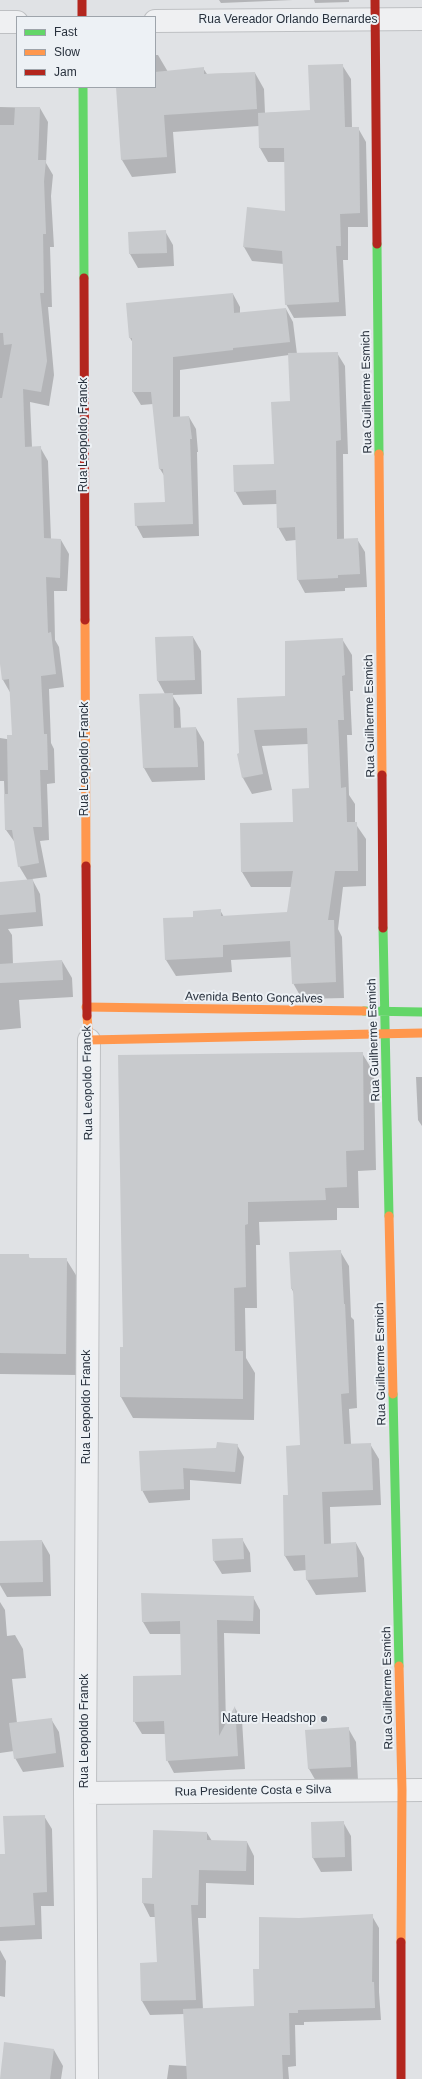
<!DOCTYPE html>
<meta charset="utf-8">
<style>
body{margin:0}
#map{position:relative;width:422px;height:2079px;overflow:hidden;background:#e0e2e5;font-family:Arial,sans-serif}
canvas{display:block}
.legend{position:absolute;left:16px;top:16px;width:140px;height:72px;box-sizing:border-box;background:#edf1f5;border:1px solid #9ea4ab;margin:0;padding:5px 7px;list-style:none;font-size:12px;color:#28313d}
.legend li{display:flex;align-items:center;gap:8px;height:20px}
.legend b{width:20px;border:1px solid #9ea4ab}
</style>
<div id="map">
<canvas width="422" height="2079"></canvas>
<ul class="legend">
<li><b style="height:5px;background:#63d668"></b>Fast</li>
<li><b style="height:5px;background:#ff974d"></b>Slow</li>
<li><b style="height:5px;background:#b3261e"></b>Jam</li>
</ul>
</div>
<script>
const c = document.querySelector('canvas').getContext('2d');
c.lineJoin = 'round';
function fill(path, color) { c.fillStyle = color; c.fill(path, 'evenodd'); }
function trace(path, color, width, dash) { c.strokeStyle = color; c.lineWidth = width; c.lineCap = dash ? 'butt' : 'round'; c.setLineDash(dash || []); c.stroke(path); }
function drawText(font, color, halo, rows, align = 'center') {
  c.font = font + ' Arial,sans-serif'; c.lineWidth = 4; c.setLineDash([]); c.textBaseline = 'middle'; c.strokeStyle = halo; c.fillStyle = color; for (const [text, x, y, turn = 0] of rows) {
    c.save(); c.translate(x, y); c.rotate((+turn || 0) * Math.PI / 180); c.textAlign = isNaN(turn) ? turn : align; if (halo) c.strokeText(text, 0, 0); c.fillText(text, 0, 0); c.restore();
  }
}
fill(new Path2D(`
 M219,0H293L221,3Z
 M314,0H349V2L315,3Z
 M155,55H158L168,72L203,68L207,74L255,73L264,89L265,113L311,111L342,65L351,79L352,128H358L366,142L368,227H348V260H343L346,316L294,318L286,304L284,264L252,261L244,247L248,208L286,212L285,162H268L260,148L259,126L173,132L176,173L132,177L122,160L117,87H155Z
 M0,107L40,108L48,122L46,163L53,175L51,196L54,247H50L52,307H48L54,375L49,406L30,402L32,447H40L48,461L51,539L61,540L69,554L67,591H54L55,640L59,647L64,687L49,689L51,743L54,749L55,783L47,784L49,840L40,841L47,877L32,879L40,894L43,926L8,929L12,935L13,964L62,961L72,978L73,997L19,1000L21,1028L0,1030V883L28,881L19,866L16,844L6,830L4,781H0V738L13,740L11,694L3,680L0,656Z
 M165,231L173,245L174,266L138,268L130,254Z
 M233,294L240,307V314L286,309L293,322L297,354L337,353L345,366L348,454H343L344,539H357L365,552L367,587L345,588V591L305,593L298,580L296,540L286,541L278,527L277,504L243,505L235,491L276,465L291,402L289,355L180,370V418L189,417L196,429L198,452H197L199,536L143,538L136,525L166,503L165,477L160,469L153,404L141,405L133,392V343L130,338Z
 M193,637L201,651L202,694L172,695L180,708L181,728H196L204,742L205,780L152,782L144,768L140,695L165,694L158,681L156,638Z
 M342,639L352,655L353,691H350L352,735H347L349,795L355,804V823L366,839V886L343,887L338,929L342,937L344,998L302,999L293,983L292,957L231,960L232,972L176,976L166,960L194,918L220,910L224,917L288,913L292,887H251L242,872L294,823L310,789L308,744L262,746L272,790L252,794L243,778L238,755L240,754L238,699L286,697Z
 M362,1053L374,1073L376,1170L358,1171L359,1208H337V1220L259,1222L260,1245H256L257,1308H245L246,1358L255,1373L254,1420L133,1418L121,1397V1348H124Z
 M416,1077H422V1126L418,1120Z
 M340,1251L349,1266L351,1317L354,1320L357,1408L349,1409L351,1444H370L379,1459L381,1505L330,1507L331,1544L356,1543L364,1558L366,1592L316,1595L307,1580V1570L294,1571L285,1556L289,1496L301,1446L294,1294L292,1289L290,1253Z
 M0,1255H28L30,1259H66L79,1280L77,1375L0,1374Z
 M237,1445L244,1457L241,1484L190,1480V1500L149,1503L142,1490L217,1449Z
 M242,1539L250,1553L251,1572L222,1574L214,1561Z
 M42,1541L50,1555L51,1596L7,1597L0,1585V1542Z
 M253,1597L260,1610V1634L224,1633L226,1726L235,1708L242,1720L245,1769L174,1773L167,1760L166,1734H142L134,1721L182,1676L181,1634H150L143,1622Z
 M0,1602L5,1610L7,1636L15,1635L23,1649L26,1678L12,1679L17,1723L51,1719L59,1732L64,1767L23,1772L15,1758L14,1751L0,1753Z
 M348,1728L356,1742L358,1780L317,1783L309,1769L306,1731Z
 M44,1816L52,1829L54,1906H41L42,1939L0,1941V1855H6Z
 M343,1822L351,1836L352,1871L321,1872L313,1858L312,1823Z
 M207,1833L212,1841L247,1842L254,1856V1885L206,1883V1918H198L203,2009L255,2007L260,1970L299,1919L372,1916L379,1928V1992L381,2020L304,2022V2025H295L296,2066L288,2067L289,2079H167L169,2065L187,2066L185,2014L150,2015L142,2001L158,1963L156,1917H150L143,1903L153,1879Z
 M0,1950L6,1961L5,1997L0,1996Z
 M54,2050L63,2066L61,2079H0Z`), '#0003');
fill(new Path2D(`
 M343,64L345,127H359L360,213L340,214L341,246H336L339,302L285,305L282,251L243,247L247,207L285,211L284,148H259L258,113L310,110L308,65Z
 M204,67V74L255,72L257,109L164,115L167,157L121,160L116,87H155V72Z
 M15,107H40L38,160H46L44,181L46,234H43L44,293H40L47,361L41,392L23,389L25,447L41,446L44,538L61,539L60,578L46,577L48,633L51,632L56,674L41,676L44,734H47L48,770H40L42,827H33L39,863L18,867L12,830H5L4,794H8L7,735H12L9,679L2,680L0,664V398H2L12,344L4,345L3,333H0V125H14Z
 M166,230L167,253L129,254L128,232Z
 M233,293L234,313L286,308L290,342L233,348V350L173,357V417L189,416L192,439H190L193,524L135,526L134,503L165,502L163,469H159L151,392H132V338H129L126,303Z
 M338,352L341,440L336,441L337,539L358,538L360,574L338,575V578L297,580L295,527L277,528L276,490L234,492L233,465L274,464L271,402L290,401L288,353Z
 M193,636L195,680L157,681L155,637Z
 M343,638L345,675L342,676L344,720H338L341,788L346,787L347,822H357L358,871H335L328,920H334L336,982L292,984L290,941L223,945V957L165,960L163,918L193,917V911L221,909V916L287,912L293,871L241,872L240,823L293,822L292,789L309,788L307,728L254,730L263,774L242,778L237,754L239,753L237,698L285,696V641Z
 M173,693L174,728L196,727L198,767L143,768L139,694Z
 M33,879L36,912L0,915V882Z
 M62,960L63,980L0,983V964Z
 M363,1052L364,1150L346,1151L347,1187L325,1188L326,1200L248,1202V1224L245,1225L246,1287L234,1288L235,1351H243V1399L120,1397V1347H123L118,1055Z
 M341,1250L344,1304H345L349,1393L341,1394L344,1444L371,1443L373,1490L322,1492L324,1544L356,1542L358,1577L306,1580L305,1555L284,1556L283,1495H288L286,1446L300,1445L293,1289H291L289,1252Z
 M0,1254H29V1258H67L66,1354L0,1353Z
 M217,1442L238,1444L235,1472L183,1468L184,1489L141,1491L139,1451L216,1448Z
 M243,1538L244,1559L213,1561L212,1539Z
 M42,1540L43,1582L0,1583V1541Z
 M141,1593L254,1596L253,1621L217,1620L219,1736L235,1706L238,1756L166,1761L164,1721L133,1722V1676L181,1675L180,1621L142,1622Z
 M52,1718L56,1753L14,1759L9,1723Z
 M349,1727L351,1767L308,1769L305,1730Z
 M45,1815L47,1892L33,1893L35,1925L0,1927V1854H5L3,1816Z
 M344,1821L345,1857L312,1858L311,1822Z
 M153,1830L207,1832V1840L247,1841L246,1871L199,1870L198,1905H191L196,2000L141,2001L140,1963L157,1962L154,1904L142,1903V1878H152Z
 M373,1914L372,1982H374L375,2008L298,2010V2013H289L290,2055H282L283,2079H187L183,2009L254,2006L253,1969H259V1917L299,1918Z
 M4,2042L54,2049L50,2079H0Z`), '#c8cacd');
const street = new Path2D(`
 M155,21L422,19
 M0,22H17
 M85,1793L422,1790
 M87,2079L85,1793L89,1040`);
trace(street, '#bec0c3', 24);
trace(street, '#eff0f2', 22);
trace(new Path2D(`
 M83,87L84,278
 M377,244L379,454
 M383,928L389,1216
 M364,1011L422,1012
 M393,1394L399,1666`), '#63d668', 9);
trace(new Path2D(`
 M379,454L382,775
 M85,620L86,866
 M86,1007L364,1011
 M87,1016L89,1040L422,1033
 M389,1216L393,1394
 M399,1666L402,1790L401,1942`), '#ff974d', 9);
trace(new Path2D(`
 M82,0V17
 M375,0L377,244
 M84,278L85,620
 M382,775L383,928
 M86,866L87,1016
 M401,2079V1942`), '#b3261e', 9);
for (const [x, y, r, color] of [
 [324,1719,4,"#686f78"]
]) { const dot = new Path2D(); dot.arc(x, y, r, 0, 2 * Math.PI); c.fillStyle = color; c.fill(dot); trace(dot, '#edf1f5', 1.5); }
drawText('12px', '#28313d', '#edf1f5', [
 ["Rua Vereador Orlando Bernardes",288,20],
 ["Rua Guilherme Esmich",367,392,-91],
 ["Rua Leopoldo Franck",84,435,-90],
 ["Rua Guilherme Esmich",370,716,-91],
 ["Rua Leopoldo Franck",85,759,-90],
 ["Avenida Bento Gonçalves",254,998,1],
 ["Rua Guilherme Esmich",374,1040,-92],
 ["Rua Leopoldo Franck",88,1083,-91],
 ["Rua Guilherme Esmich",381,1364,-91],
 ["Rua Leopoldo Franck",87,1407,-90],
 ["Rua Guilherme Esmich",388,1688,-91],
 ["Rua Leopoldo Franck",85,1731,-90],
 ["Rua Presidente Costa e Silva",253,1791,-1]
]);
drawText('12px', '#28313d', '#edf1f5', [
 ["Nature Headshop",316,1719]
], 'right');
</script>
